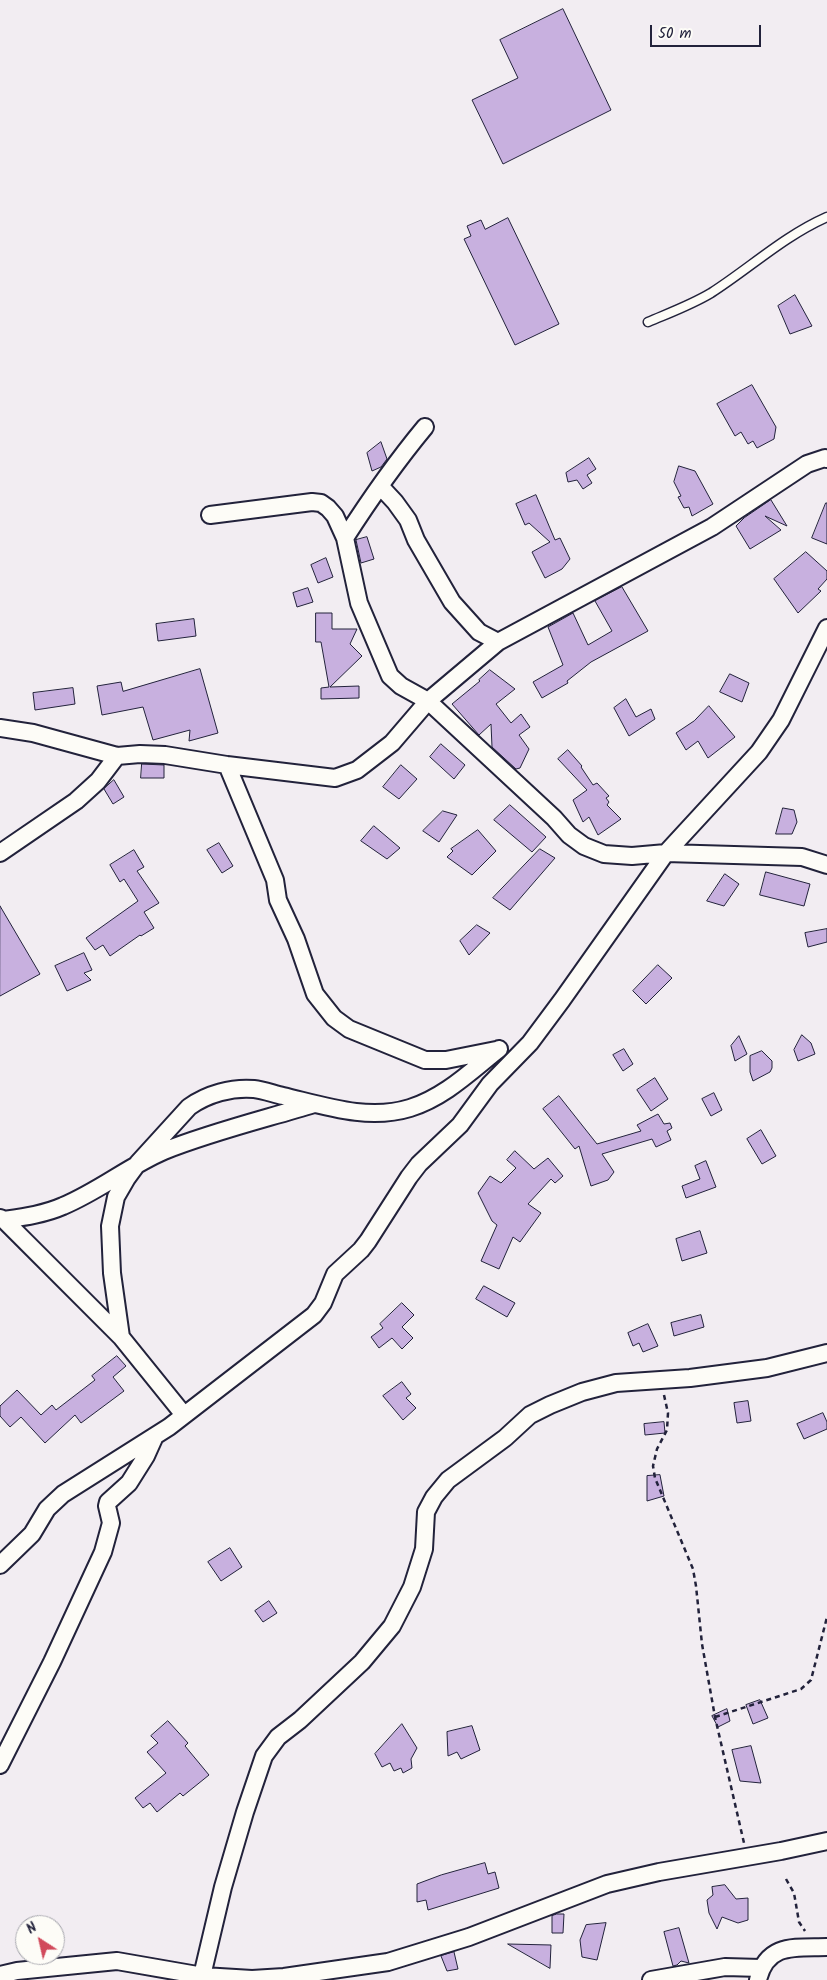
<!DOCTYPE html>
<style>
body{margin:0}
#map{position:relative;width:827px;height:1980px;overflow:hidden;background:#f2edf2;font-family:Kalam,sans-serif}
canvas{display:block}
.north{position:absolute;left:15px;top:1915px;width:50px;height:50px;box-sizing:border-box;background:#fdfcf7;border:1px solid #a5a5ac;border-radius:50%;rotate:325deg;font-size:14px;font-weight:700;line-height:20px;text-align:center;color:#22223b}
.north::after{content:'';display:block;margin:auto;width:18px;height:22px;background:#d1495b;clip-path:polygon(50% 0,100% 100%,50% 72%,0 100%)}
.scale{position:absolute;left:650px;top:25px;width:111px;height:22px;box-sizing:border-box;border:2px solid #22223b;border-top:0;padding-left:6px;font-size:15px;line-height:18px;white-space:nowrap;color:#22223b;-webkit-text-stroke:4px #fdfcf7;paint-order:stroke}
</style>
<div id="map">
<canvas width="827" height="1980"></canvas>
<div class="north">N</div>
<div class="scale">50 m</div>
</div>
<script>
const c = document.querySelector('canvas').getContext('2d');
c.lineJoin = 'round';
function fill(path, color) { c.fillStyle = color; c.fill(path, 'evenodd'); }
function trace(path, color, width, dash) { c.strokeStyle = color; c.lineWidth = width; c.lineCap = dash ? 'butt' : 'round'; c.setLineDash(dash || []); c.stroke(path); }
const building = new Path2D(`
 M563,9L611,110L503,164L472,100L518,78L500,40Z
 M508,218L559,324L515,345L464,239L471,236L467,226L481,220L485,229Z
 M795,295L812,326L790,334L778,306Z
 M752,385L776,427L774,439L757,448L753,441L748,444L741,432L735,436L717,404Z
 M381,442L387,459L381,467L372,471L367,453Z
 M589,458L596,469L587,475L592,483L583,489L577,480L568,482L566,473Z
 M679,466L695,471L713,504L692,516L689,507L684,508L678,497L681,496L674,482Z
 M536,495L555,540L560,538L570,559L562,569L545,578L532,552L550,542L529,523L525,525L516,504Z
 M771,500L787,526L765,516L781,530L750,549L736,526L744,518Z
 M826,503H827V544L812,538Z
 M367,537L374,559L361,563L356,540Z
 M806,552L827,571V579L818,589L821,591L798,613L774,579Z
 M326,558L333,577L318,583L311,565Z
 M622,587L648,631L591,662L567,681L568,683L542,698L533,682L563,665L548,627L573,613L588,645L612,631L595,601Z
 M308,588L313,602L297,607L293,593Z
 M316,613H332V629H357L350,644L362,656L330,687L359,686V698L321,699V688L329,687L321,642H316Z
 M194,619L196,636L158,641L156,624Z
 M200,669L218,733L189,741L190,730L153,740L143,707L102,715L97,686L121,682L123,691Z
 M490,670L515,689L496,704L511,723L521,714L530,727L519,735L529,749L520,768L516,769L492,747L491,724L479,735L452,704L480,681L479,680Z
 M730,674L749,683L742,702L720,692Z
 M73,688L75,704L35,710L33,693Z
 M626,699L636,717L651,709L655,719L629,736L614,708Z
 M709,706L735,737L708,758L698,741L686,750L676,733L694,721Z
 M441,744L465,765L454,779L430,757Z
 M568,750L582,766L581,767L593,785L597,783L609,796L606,798L609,802L607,805L621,819L598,835L589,817L583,822L573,800L587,790L558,759Z
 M142,764L164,765V778H141Z
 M401,765L417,779L399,799L383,787Z
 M114,780L124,797L113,804L104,789Z
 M510,805L546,837L532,852L494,820Z
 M783,808L794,810L797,822L792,834H776Z
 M443,811L457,815L439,842L423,831Z
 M374,826L400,848L387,859L361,841Z
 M478,830L496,851L472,875L447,857L453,851L451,849Z
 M219,843L233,866L222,873L207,850Z
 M540,849L555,858L510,910L493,898Z
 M134,850L144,867L137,871L159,903L144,912L154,928L141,936L140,935L110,956L103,945L95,950L86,938L138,901L124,879L120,882L110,865Z
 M766,872L810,884L804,906L760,895Z
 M725,874L739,884L724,906L707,901Z
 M0,906L40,974L0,996Z
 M477,925L490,933L469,955L460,941Z
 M827,929V942L808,947L805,933Z
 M84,953L92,970L84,973L91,980L67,991L55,966Z
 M658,965L672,978L646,1004L633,991Z
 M802,1035L811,1043L815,1054L798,1061L794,1050Z
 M739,1036L747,1054L735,1061L731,1046Z
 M624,1049L633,1064L623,1071L613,1055Z
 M762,1051L772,1061V1068L770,1072L753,1081L750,1072V1056Z
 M655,1078L668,1099L651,1111L637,1090Z
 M714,1093L722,1110L711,1116L702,1099Z
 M559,1096L597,1144L641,1131L637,1125L658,1114L664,1124L670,1123L672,1128L667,1131L671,1140L656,1147L652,1139L602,1154L614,1172L608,1180L591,1186L579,1146L575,1149L543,1109Z
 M761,1130L776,1156L762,1164L747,1139Z
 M515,1151L534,1169L548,1158L563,1176L555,1183L551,1179L528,1204L541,1213L520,1242L513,1237L499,1269L481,1261L497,1225L492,1221L478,1193L490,1176L501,1183L516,1168L507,1160Z
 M706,1161L716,1187L686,1198L682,1186L700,1179L695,1166Z
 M700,1231L707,1253L682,1261L676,1239Z
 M484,1286L515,1303L507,1317L476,1299Z
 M402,1303L414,1315L402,1327L413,1338L402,1349L392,1338L379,1348L371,1337L383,1328L380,1324Z
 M701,1315L704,1327L674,1336L671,1323Z
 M648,1324L658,1346L643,1352L639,1343L633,1346L628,1333Z
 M117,1356L126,1366L113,1377L124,1391L81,1423L75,1415L45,1443L21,1417L10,1427L0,1416V1406L17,1390L41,1415L52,1405L56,1410L95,1380L92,1376Z
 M402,1382L411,1394L406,1398L416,1408L403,1420L383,1396Z
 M748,1401L751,1421L737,1423L734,1403Z
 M823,1413L827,1422V1429L804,1439L797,1424Z
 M664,1422L665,1433L645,1435L644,1424Z
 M660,1475L664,1496L647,1501V1476Z
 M230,1548L242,1567L221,1581L208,1562Z
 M269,1601L277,1613L263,1622L255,1611Z
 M760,1700L768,1718L753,1724L746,1705Z
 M727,1709L730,1721L718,1727L712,1716Z
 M168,1721L188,1743L185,1746L209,1775L183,1796L180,1793L157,1812L150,1803L143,1808L135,1798L166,1773L147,1752L158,1743L151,1736Z
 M402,1724L417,1748L411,1759L412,1768L403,1773L401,1768L394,1771L390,1763L382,1767L375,1754Z
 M472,1726L480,1750L461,1759L457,1752L448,1756L447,1732Z
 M751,1746L761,1783L740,1781L732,1750Z
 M485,1863L488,1874L495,1872L499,1888L428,1910L426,1900L417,1902V1884L441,1875Z
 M725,1885L736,1899L748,1898V1920L738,1923L722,1917L717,1929L709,1913L707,1900L713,1895L712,1887Z
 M557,1914H564L563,1933H552V1916Z
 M606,1923L597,1960L582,1957L580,1940L586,1925Z
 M679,1928L689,1963L681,1961L677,1965L673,1966L664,1932Z
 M508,1944L551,1945L550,1968Z
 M454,1952L458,1969L447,1971L441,1956Z`);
fill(building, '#c8b0df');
trace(building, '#22223b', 1);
const service = new Path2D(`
 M648,322C669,313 691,305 711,293C750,268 784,236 827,217`);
const minor = new Path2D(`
 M381,487L395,502L408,520L416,540L452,602L479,632L498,642
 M210,515L312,502L321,503L328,508L335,516L345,538L359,603L390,676L401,686L428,701L554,818L569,835L584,846L604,854L632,856L666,853L802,857L827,865
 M345,538C370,499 396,462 425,427
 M0,728L33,733L117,756L140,754L165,755L227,765L335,778L357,770L392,743L428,701L498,642L712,527L807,464L825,458L827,459
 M227,765L275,880L278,900L296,939L315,994L334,1018L349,1029L425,1060H446L496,1050
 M0,853L76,801L98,781L117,756
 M0,1218L4,1220C24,1217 45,1214 63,1206C99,1191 129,1166 164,1151C211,1132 265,1119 314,1104
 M4,1220L121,1337
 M184,1415L121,1337L112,1273L110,1226L116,1197L127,1178L138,1163L189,1107C207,1094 232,1087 254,1089C263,1090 274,1094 283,1096C325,1106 368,1121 410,1108C445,1097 471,1071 499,1049
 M0,1565L32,1534L47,1509L63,1494L169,1427L314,1315L323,1303L335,1274L361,1250L368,1241L409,1177L419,1164L460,1125L490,1084L530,1043L562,1000L666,853L759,752L781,720L827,628
 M0,1765L52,1662L103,1552L111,1523L107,1506L108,1502L129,1483L146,1456L155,1436
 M0,1975L17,1971L117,1961L203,1976L252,1979L284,1977L388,1962L469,1937L607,1884L659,1872L781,1851L827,1841
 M201,1980L223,1887L245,1812L264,1756L278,1737L300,1720L362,1662L392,1626L412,1587L424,1549L426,1512L434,1497L448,1480L505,1438L530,1415L550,1405L582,1392L616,1383L690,1378L767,1368L827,1353
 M651,1980L725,1967L761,1968
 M758,1980C767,1942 796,1948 827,1947`);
trace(service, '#22223b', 11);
trace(minor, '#22223b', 20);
trace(new Path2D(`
 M664,1395L668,1413L667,1430L657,1449L653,1466L655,1478L693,1569L696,1586L702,1644L715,1717L744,1843
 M715,1717L801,1689L811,1680L827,1617
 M786,1879L794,1893L799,1922L805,1931`), '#22223b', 2.5, [5, 4]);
trace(service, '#fdfcf7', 8);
trace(minor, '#fdfcf7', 16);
</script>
